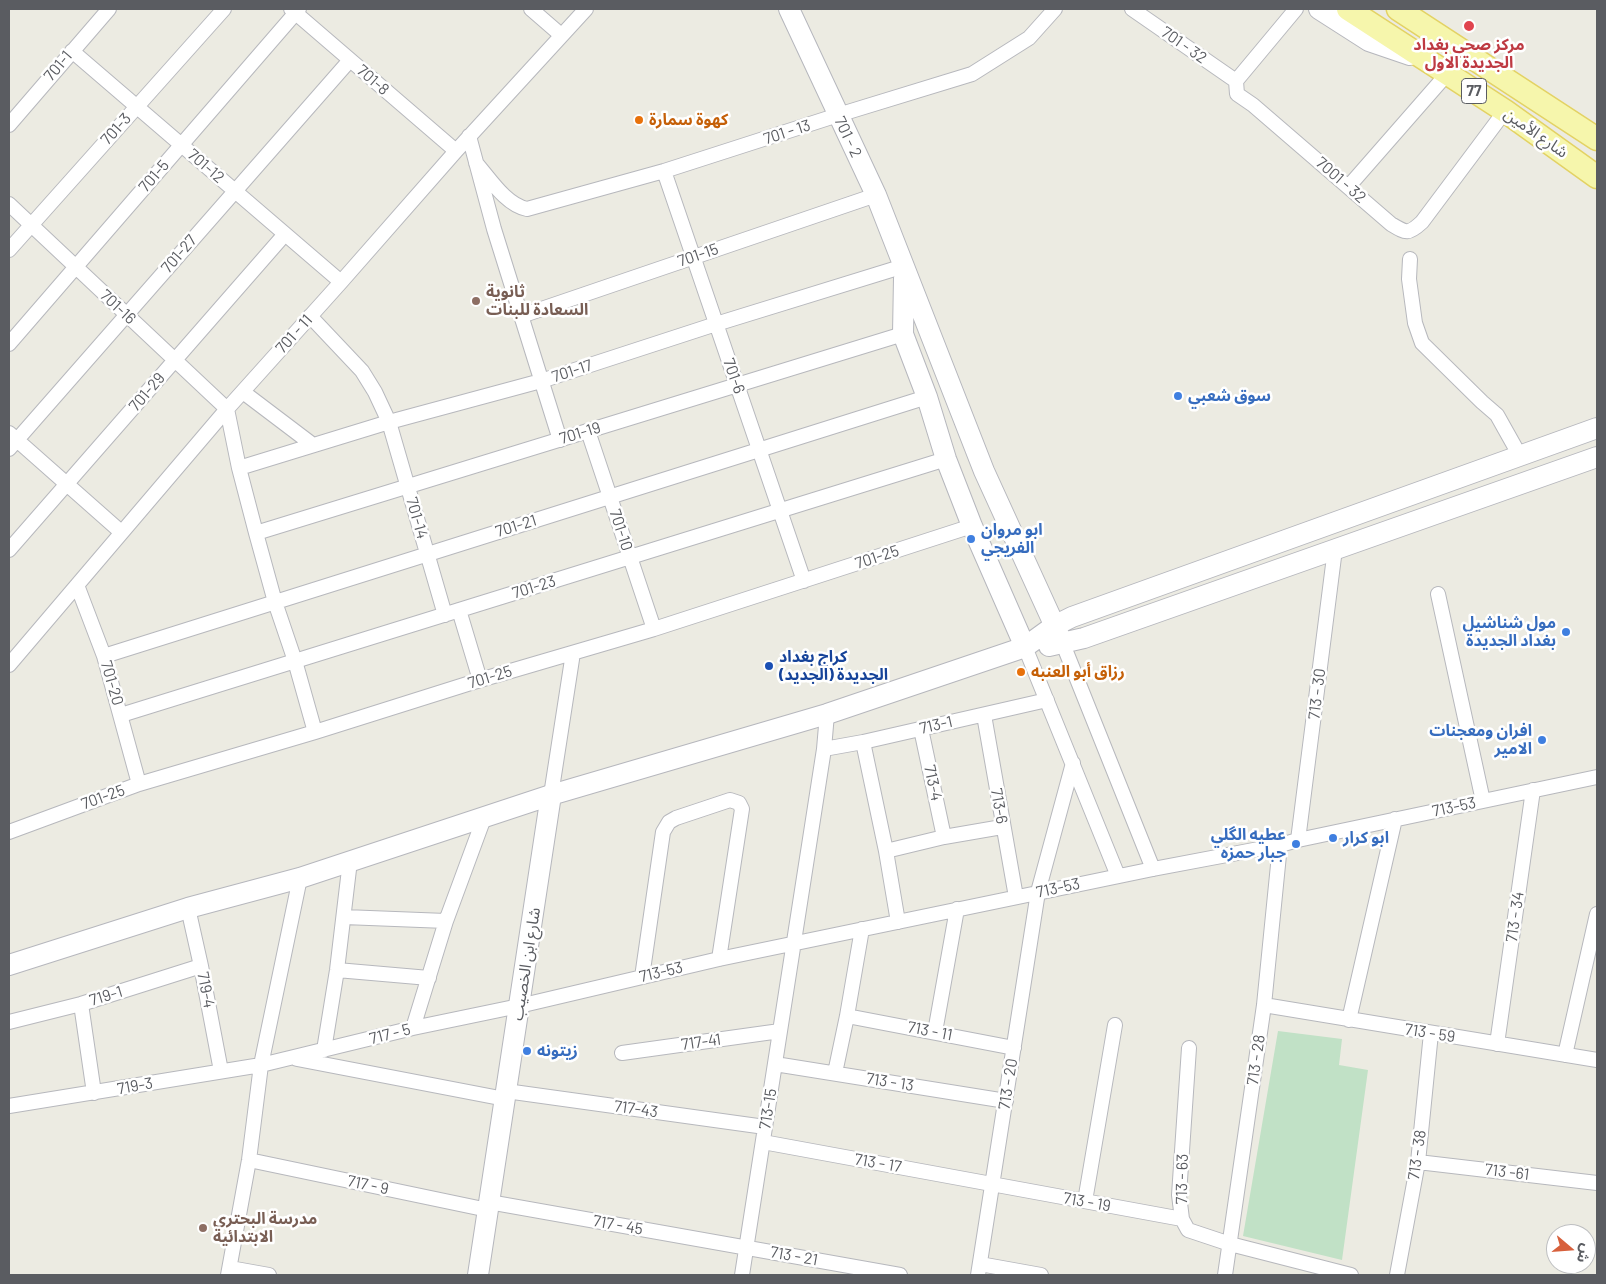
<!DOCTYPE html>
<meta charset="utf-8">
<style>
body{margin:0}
#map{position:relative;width:1606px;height:1284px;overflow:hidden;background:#ecebe2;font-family:Barlow,"Noto Sans Arabic",sans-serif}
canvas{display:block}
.frame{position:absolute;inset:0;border:10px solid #5a5c61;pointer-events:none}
.north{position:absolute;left:1546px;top:1224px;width:50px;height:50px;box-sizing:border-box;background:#fff;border:1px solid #bdbec0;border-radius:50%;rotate:108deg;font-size:14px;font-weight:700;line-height:20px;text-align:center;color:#5a5c61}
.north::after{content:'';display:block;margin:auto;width:18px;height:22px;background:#d7603c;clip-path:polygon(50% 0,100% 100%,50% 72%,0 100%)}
</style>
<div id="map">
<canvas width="1606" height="1284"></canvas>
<div class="frame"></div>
<div class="north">ش</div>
</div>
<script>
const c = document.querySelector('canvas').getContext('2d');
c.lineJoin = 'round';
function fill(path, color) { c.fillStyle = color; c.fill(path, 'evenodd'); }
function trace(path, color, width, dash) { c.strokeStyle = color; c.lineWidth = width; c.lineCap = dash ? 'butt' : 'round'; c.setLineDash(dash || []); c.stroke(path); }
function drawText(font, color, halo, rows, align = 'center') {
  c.font = font + ' Barlow,"Noto Sans Arabic",sans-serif'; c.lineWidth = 5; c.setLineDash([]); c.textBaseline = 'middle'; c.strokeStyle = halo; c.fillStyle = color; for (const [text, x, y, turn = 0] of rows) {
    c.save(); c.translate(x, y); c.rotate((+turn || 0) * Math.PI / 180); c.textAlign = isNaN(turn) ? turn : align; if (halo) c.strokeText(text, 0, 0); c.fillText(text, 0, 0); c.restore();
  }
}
fill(new Path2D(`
 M1278,1031L1342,1039L1339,1065L1368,1070L1342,1260L1243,1236Z`), '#c1e1c6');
const street = new Path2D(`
 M291,9L456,151
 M531,9L561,35
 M1132,9L1236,81
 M1296,9L1236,81L1237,94L1253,105L1391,224C1406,233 1408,235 1422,222L1505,111
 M72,51L341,282
 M9,125L109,9
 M469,136L494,229L560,440
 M476,163C490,179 506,205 527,209L664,171L838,115L972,74L1029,38L1055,9
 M664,171L804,581
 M1349,186L1447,74
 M9,204L227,409L239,468L256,533L275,602L295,661L315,732
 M9,250L224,9
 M1410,259L1409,279L1415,323L1422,343L1482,402L1497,415L1520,456
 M310,316L362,371L375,392L389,422L445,615
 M521,316L876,195
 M9,344L299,9
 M243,392L313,445
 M588,431L654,629
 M9,433L121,532
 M9,449L350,60
 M239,468L389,422L541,381L716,324L904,266
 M256,533L903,334
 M9,550L285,234
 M77,585L104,656L139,784
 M1438,594L1483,801
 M459,610L480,680
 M1063,644L1153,869
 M1025,647L1118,876
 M104,656L927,397
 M9,665L227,409L341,282L456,151L586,9
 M121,715L946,459
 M984,715L1016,897
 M921,729L944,837
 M863,742L886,851L898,922
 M824,749L863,742L1047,700
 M551,795L573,653
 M9,832L139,784L315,732L480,680L654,629L972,526
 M1298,840L1335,549
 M886,851L944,837L1002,827
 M188,908L201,966L221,1071
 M344,917L446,921
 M337,970L429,978
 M642,977L663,832L669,822L676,818L730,800L739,803L742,809L719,959
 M81,1004L94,1093
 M1264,1005L1597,1060
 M847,1016L1014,1048
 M1349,1020L1395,819
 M9,1022L81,1004L201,966
 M413,1028L446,921L484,818
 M935,1032L957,909
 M1497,1044L1533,790
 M1189,1048L1179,1195L1182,1219L1188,1230L1230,1244L1351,1275
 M324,1050L337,970L350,861
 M622,1053L780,1031
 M1565,1055L1597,914
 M297,1059L505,1099
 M775,1064L1006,1101
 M835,1073L847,1016L862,929
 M506,1091L765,1127
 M9,1106L261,1065L413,1028L519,1006L719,959L1153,869L1280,845L1298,840L1597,777
 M763,1142L1182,1219
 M249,1160L488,1210
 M1418,1162L1597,1183
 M1085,1201L1115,1025
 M489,1202L900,1275
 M980,1264L1041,1275
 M230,1268L269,1275
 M228,1275L249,1160L261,1065L300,878
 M742,1275L824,749L827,714
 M978,1275L1038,892L1073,763
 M1225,1275L1264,1005L1280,845
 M1397,1275L1418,1162L1431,1033`);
const secondary = new Path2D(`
 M789,9L876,195L984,471L1063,644
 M1319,9L1369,41L1410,55
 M904,278L903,334L927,397L946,459L972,526L1025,647
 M1049,646L1084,638L1597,457
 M9,965L188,908L300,878L551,795L827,714L1025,647L1054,626L1072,617L1597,428
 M478,1275L551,795`);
const primary = new Path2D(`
 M1348,9L1505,111L1597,177
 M1398,9L1597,139`);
trace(street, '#b7b8bd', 16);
trace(secondary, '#b6b7bd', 22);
trace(primary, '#e3d264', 25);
trace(street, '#fff', 14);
trace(secondary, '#fff', 20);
trace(primary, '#f6f6ac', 22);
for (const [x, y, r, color] of [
 [1469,26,6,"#e0444e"],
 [639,120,5,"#e8710a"],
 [476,301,5,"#8d6e63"],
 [1178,396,5,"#3f7fe0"],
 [971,539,5,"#3f7fe0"],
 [1566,632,5,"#3f7fe0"],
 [769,666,5,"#1a4fb4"],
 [1021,672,5,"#e8710a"],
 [1542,740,5,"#3f7fe0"],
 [1333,838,5,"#3f7fe0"],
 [1296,844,5,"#3f7fe0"],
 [527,1051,5,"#3f7fe0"],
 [203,1228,5,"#8d6e63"]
]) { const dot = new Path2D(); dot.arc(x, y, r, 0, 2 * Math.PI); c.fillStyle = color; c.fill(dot); trace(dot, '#fff', 2); }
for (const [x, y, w] of [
 [1474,91,25]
]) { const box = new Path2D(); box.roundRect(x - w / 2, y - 12.5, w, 25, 4); c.fillStyle = '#fff'; c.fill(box); trace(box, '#5a5c61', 1); }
drawText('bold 15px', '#5a5c61', null, [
 ["77",1474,91]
]);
drawText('16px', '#5a5c61', '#fff', [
 ["701 - 32",1184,45,35],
 ["701-1",58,66,-50],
 ["701-8",373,80,41],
 ["701-3",116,129,-48],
 ["701 - 13",787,132,-18],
 ["شارع الأمين",1536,133,35],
 ["701 - 2",848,137,65],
 ["701-12",206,166,41],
 ["701-5",154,176,-49],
 ["7001 - 32",1341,180,41],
 ["701-27",179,254,-49],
 ["701-15",698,255,-19],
 ["701-16",118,307,43],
 ["701 - 11",294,334,-48],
 ["701-17",572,371,-18],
 ["701-6",734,376,71],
 ["701-29",147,392,-49],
 ["701-19",580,433,-17],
 ["701-14",417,518,74],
 ["701-21",516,526,-17],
 ["701-10",621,530,72],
 ["701-25",877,557,-18],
 ["701-23",534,587,-17],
 ["701-25",490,677,-17],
 ["701-20",112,683,74],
 ["713 - 30",1317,694,-83],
 ["713-1",936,725,-13],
 ["713-4",933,783,78],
 ["701-25",103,797,-20],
 ["713-6",999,806,80],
 ["713-53",1454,807,-12],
 ["713-53",1058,888,-12],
 ["713 - 34",1515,917,-82],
 ["شارع ابن الخصيب",526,964,-81],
 ["713-53",661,972,-13],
 ["719-4",206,990,79],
 ["719-1",106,996,-17],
 ["713 - 11",930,1031,11],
 ["713 - 59",1430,1033,9],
 ["717 - 5",390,1034,-14],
 ["717-41",701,1042,-8],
 ["713 - 28",1256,1060,-82],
 ["713 - 13",890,1082,9],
 ["713 - 20",1008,1084,-81],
 ["719-3",135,1086,-10],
 ["717-43",636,1109,8],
 ["713-15",768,1109,-81],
 ["713 - 38",1417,1155,-82],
 ["713 - 17",878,1163,10],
 ["713 -61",1507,1172,7],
 ["713 - 63",1182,1179,-89],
 ["717 - 9",368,1185,12],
 ["713 - 19",1087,1202,10],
 ["717 - 45",618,1225,10],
 ["713 - 21",794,1256,10]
]);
drawText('bold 16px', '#be3a42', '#fff', [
 ["مركز صحي بغداد",1469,45],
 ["الجديدة الاول",1469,63]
]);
drawText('bold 16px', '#c56008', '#fff', [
 ["كهوة سمارة",649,120],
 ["رزاق أبو العنبه",1031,672]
], 'left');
drawText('bold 16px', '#785e54', '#fff', [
 ["ثانوية",486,292],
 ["السعادة للبنات",486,310],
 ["مدرسة البحتري",213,1219],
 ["الابتدائية",213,1237]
], 'left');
drawText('bold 16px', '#366cbe', '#fff', [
 ["سوق شعبي",1188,396],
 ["ابو مروان",981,530],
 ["الفريجي",981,548],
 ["مول شناشيل",1556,623,"right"],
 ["بغداد الجديدة",1556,641,"right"],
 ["افران ومعجنات",1532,731,"right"],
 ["الامير",1532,749,"right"],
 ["عطيه الگلي",1286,835,"right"],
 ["جبار حمزه",1286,853,"right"],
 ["ابو كرار",1343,838],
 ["زيتونه",537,1051]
], 'left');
drawText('bold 16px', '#164399', '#fff', [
 ["كراج بغداد",779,657],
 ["الجديدة (الجديد)",779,675]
], 'left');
</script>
